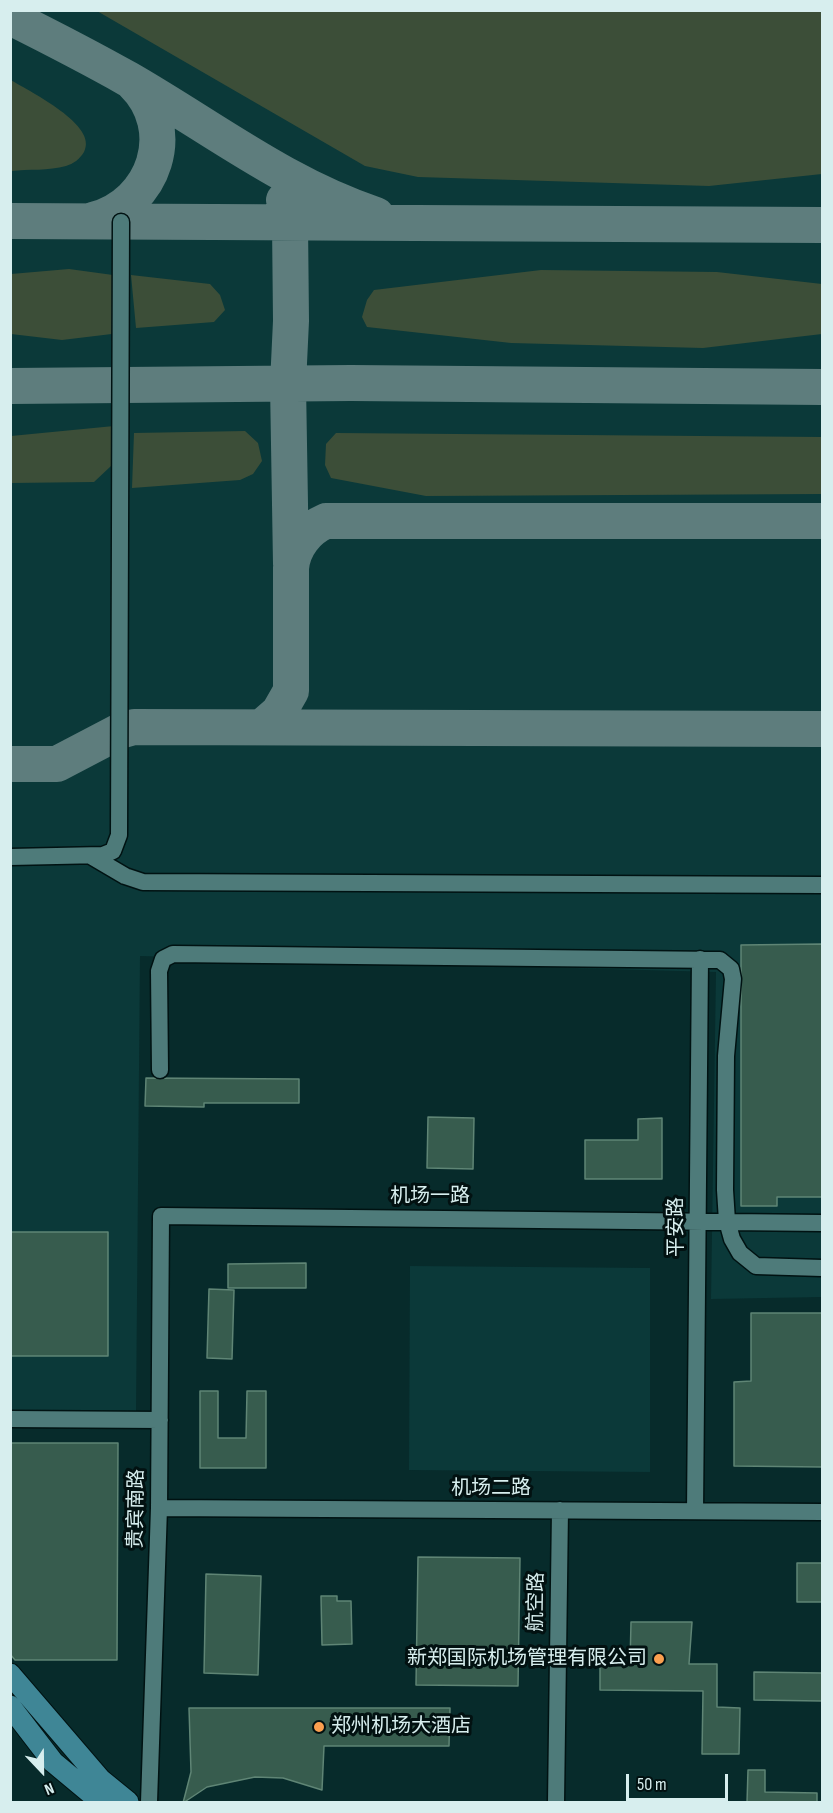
<!DOCTYPE html>
<meta charset="utf-8">
<style>
body{margin:0}
#map{position:relative;width:833px;height:1813px;overflow:hidden;background:#072b2b;font-family:"Sofia Sans Condensed",sans-serif}
canvas{display:block}
.frame{position:absolute;inset:0;border:12px solid #d7eeee;pointer-events:none}
.north{position:absolute;left:12px;top:1741px;width:60px;height:60px;-webkit-text-stroke:4px #021111;paint-order:stroke;rotate:158deg;font-size:16px;font-weight:700;line-height:24px;text-align:center;color:#d7eeee}
.north::after{content:'';display:block;margin:auto;width:21px;height:27px;background:#d7eeee;clip-path:polygon(50% 0,100% 100%,50% 72%,0 100%)}
.scale{position:absolute;left:626px;top:1774px;width:102px;height:27px;box-sizing:border-box;border:3px solid #d7eeee;border-top:0;padding-left:8px;font-size:18px;line-height:21px;white-space:nowrap;color:#d7eeee;-webkit-text-stroke:4px #021111;paint-order:stroke}
</style>
<div id="map">
<canvas width="833" height="1813"></canvas>
<div class="frame"></div>
<div class="north">N</div>
<div class="scale">50 m</div>
</div>
<script>
const c = document.querySelector('canvas').getContext('2d');
c.lineJoin = 'round';
function fill(path, color) { c.fillStyle = color; c.fill(path, 'evenodd'); }
function trace(path, color, width, dash) { c.strokeStyle = color; c.lineWidth = width; c.lineCap = dash ? 'butt' : 'round'; c.setLineDash(dash || []); c.stroke(path); }
function drawText(font, color, halo, rows, align = 'center') {
  c.font = font + ' "Sofia Sans Condensed","Noto Sans SC",sans-serif'; c.lineWidth = 6; c.setLineDash([]); c.textBaseline = 'middle'; c.strokeStyle = halo; c.fillStyle = color; for (const [text, x, y, turn = 0] of rows) {
    c.save(); c.translate(x, y); c.rotate((+turn || 0) * Math.PI / 180); c.textAlign = isNaN(turn) ? turn : align; if (halo) c.strokeText(text, 0, 0); c.fillText(text, 0, 0); c.restore();
  }
}
fill(new Path2D(`
 M11,11H822V1297L711,1299L716,972L140,956L136,1412L11,1410Z
 M410,1266L650,1268V1472L409,1470Z`), '#0b3939');
fill(new Path2D(`
 M97,11H822V174L709,186L418,177L365,166Z
 M11,80C30,92 99,125 84,152C80,159 73,164 66,166C49,171 28,169 11,171Z
 M69,269L113,275L120,333L62,340L11,334V274Z
 M541,270L717,272L822,284V334L703,348L511,343L367,327L362,317L367,300L374,290Z
 M131,275L210,284L220,295L225,310L214,322L136,328Z
 M114,426L111,466L94,482L11,483V436Z
 M245,431L258,443L262,461L253,474L240,480L132,488L134,433Z
 M336,433L822,437V494L426,496L331,478L325,465L326,444Z`), '#3c4e38');
trace(new Path2D(`
 M10,17C50,37 89,57 128,79C210,126 285,185 376,215
 M284,200L290,223L291,321L288,384L291,564
 M93,220C155,204 180,129 133,83
 M10,221L822,225
 M10,386L351,383L822,387
 M263,726L279,712L291,691V568C293,547 307,529 326,521H822
 M10,764H57L120,731L134,727L822,729`), '#5e7d7d', 36);
const building = new Path2D(`
 M822,944V1197H777V1206H741V945Z
 M146,1078L299,1079V1103H204V1107L145,1106Z
 M428,1117L474,1118L473,1169L427,1168Z
 M662,1118V1179H585V1140H638V1119Z
 M10,1232H108V1356H10Z
 M306,1263V1288H228V1264Z
 M209,1289L234,1290L232,1359L207,1358Z
 M751,1313H822V1467L734,1466V1382L751,1381Z
 M200,1391H218V1438H246L247,1391H266V1468H200Z
 M10,1443H118L117,1660H15L10,1654Z
 M418,1557L520,1558L518,1686L416,1685Z
 M797,1563H822V1602H797Z
 M206,1574L261,1576L258,1675L204,1673Z
 M321,1596H337V1601H351L352,1644L322,1645Z
 M631,1622H692L689,1664H717V1707L740,1708L739,1754H702L703,1691L600,1690V1664H630Z
 M754,1672L822,1673V1701L754,1700Z
 M189,1708H450L449,1746H324L322,1790L283,1778L255,1777L207,1787L183,1803L191,1772Z
 M748,1770H765V1792L817,1793V1803H747Z`);
fill(building, '#375c4e');
trace(building, '#5f8575', 1.5);
const minor = new Path2D(`
 M91,856L125,876L143,882L822,885
 M10,857L103,855L113,851L119,835L121,222
 M160,1070L159,971L163,959L173,954L720,960L731,969L733,979L726,1056L725,1190L727,1221L732,1239L740,1253L756,1266L822,1268
 M10,1419L160,1420
 M159,1508L822,1512
 M695,1511L700,959
 M149,1802L159,1508L161,1216L822,1223
 M556,1802L560,1510`);
const major = new Path2D(`
 M10,1674L101,1780L128,1802
 M10,1706L53,1762L101,1802`);
trace(minor, '#001212', 19);
trace(major, '#001212', 23);
trace(minor, '#4e7b7a', 16);
trace(major, '#3f8696', 21);
for (const [x, y, r, color] of [
 [659,1659,6,"#fa9f4f"],
 [319,1727,6,"#fa9f4f"]
]) { const dot = new Path2D(); dot.arc(x, y, r, 0, 2 * Math.PI); c.fillStyle = color; c.fill(dot); trace(dot, '#021111', 2); }
drawText('20px', '#d7eeee', '#021111', [
 ["机场一路",430,1197],
 ["平安路",677,1227,-90],
 ["机场二路",491,1489],
 ["贵宾南路",137,1509,-89],
 ["航空路",537,1602,-89]
]);
drawText('20px', '#d7eeee', '#021111', [
 ["新郑国际机场管理有限公司",647,1659],
 ["郑州机场大酒店",331,1727,"left"]
], 'right');
</script>
